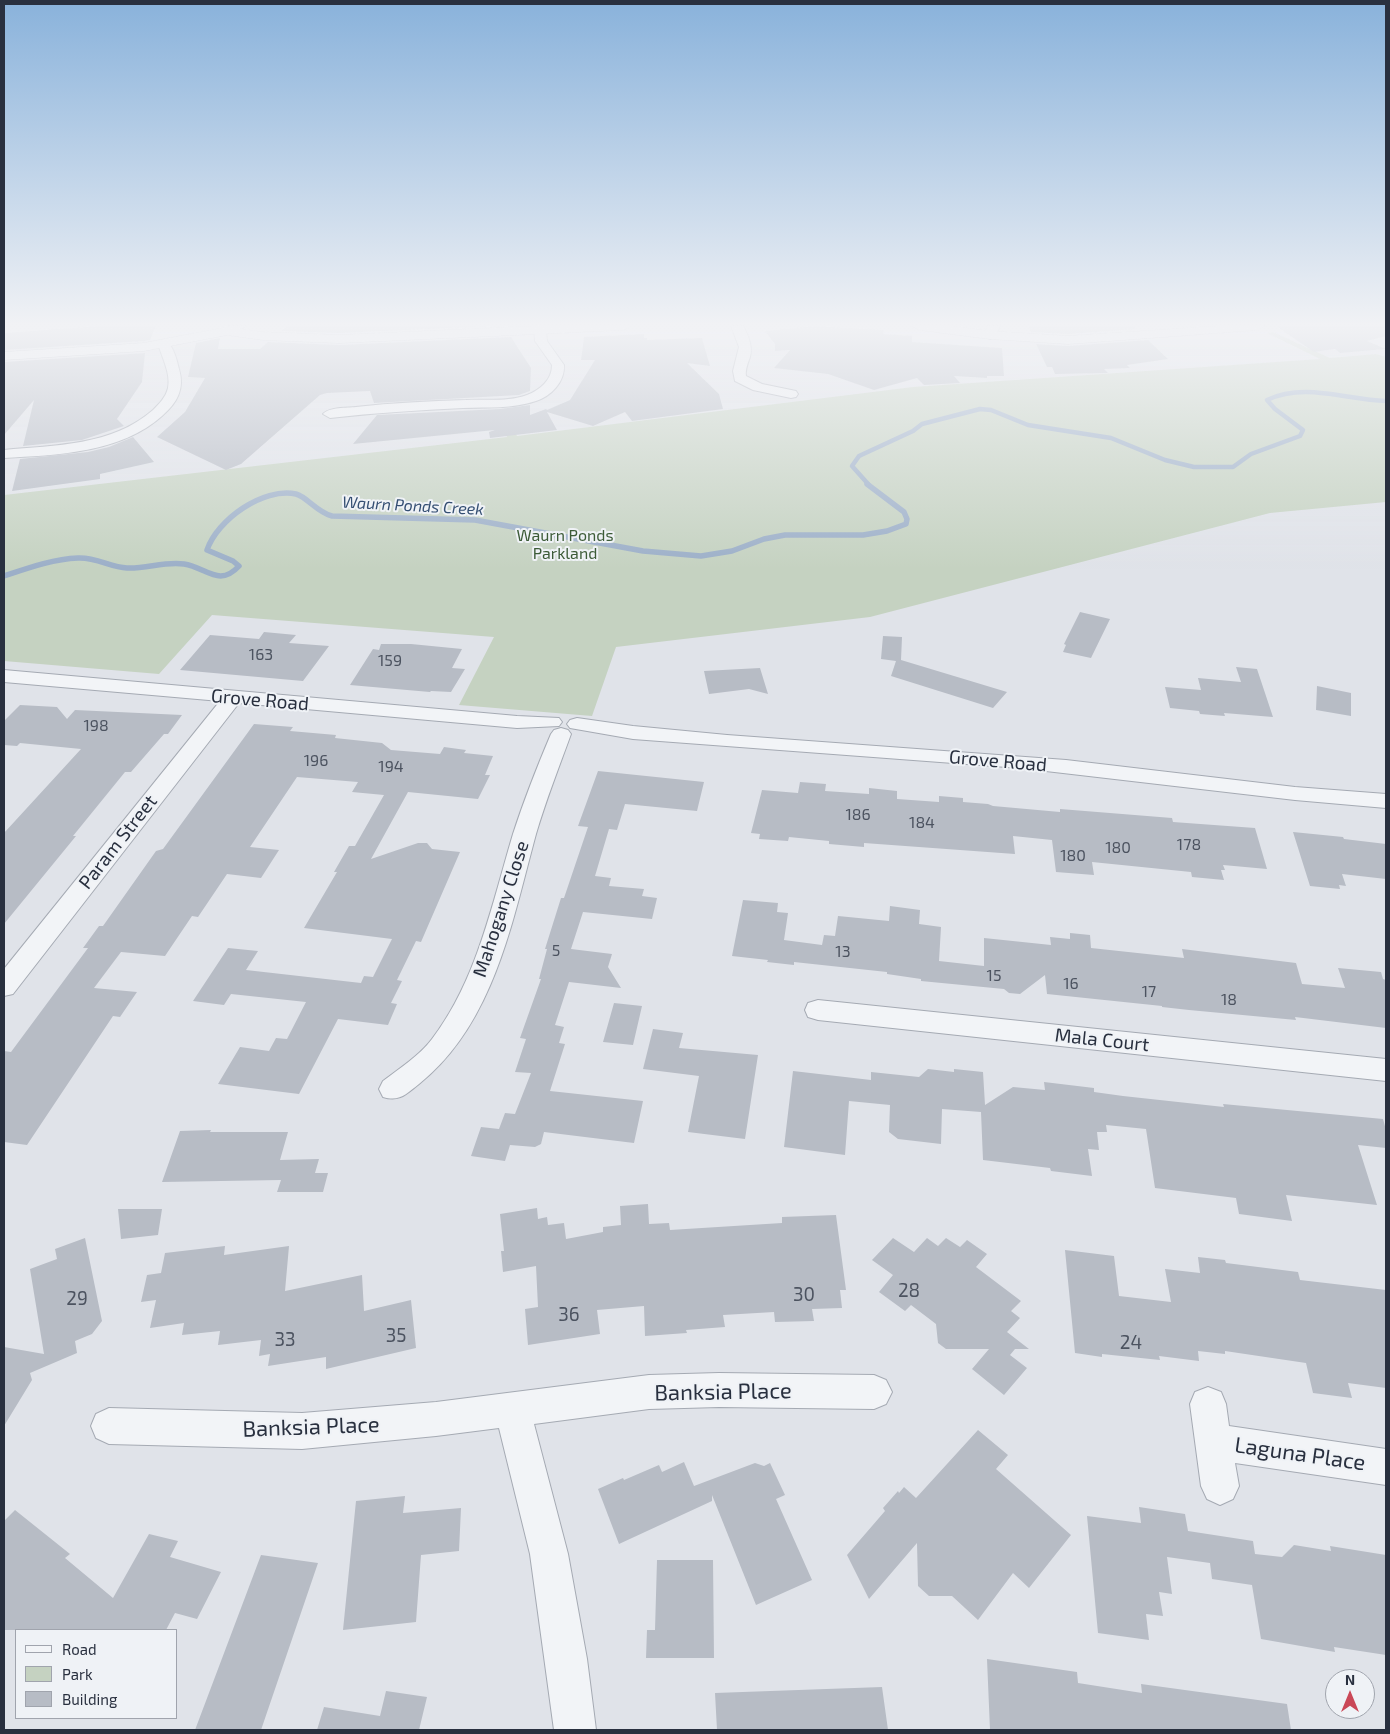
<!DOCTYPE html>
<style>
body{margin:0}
#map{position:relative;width:1390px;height:1734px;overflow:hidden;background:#e0e3e9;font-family:"Exo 2",sans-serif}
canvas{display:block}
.frame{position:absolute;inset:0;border:5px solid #29303f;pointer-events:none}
.legend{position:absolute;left:15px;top:1629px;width:162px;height:90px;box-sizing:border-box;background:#eff2f6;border:1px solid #a0a4ad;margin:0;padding:6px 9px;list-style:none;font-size:15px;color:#29303f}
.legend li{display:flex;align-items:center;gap:10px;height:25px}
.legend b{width:25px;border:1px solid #a0a4ad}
.north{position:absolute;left:1325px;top:1669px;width:50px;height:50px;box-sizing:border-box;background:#eff2f6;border:1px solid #a0a4ad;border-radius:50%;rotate:0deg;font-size:14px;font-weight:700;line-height:20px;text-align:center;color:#29303f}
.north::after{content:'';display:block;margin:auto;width:18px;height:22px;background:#ca4857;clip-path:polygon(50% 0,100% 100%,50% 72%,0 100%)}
</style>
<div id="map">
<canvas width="1390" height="1734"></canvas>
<div class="frame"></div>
<ul class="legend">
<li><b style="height:6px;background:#f2f4f7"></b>Road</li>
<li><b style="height:14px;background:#c5d2c1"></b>Park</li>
<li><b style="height:14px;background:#b7bcc5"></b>Building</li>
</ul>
<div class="north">N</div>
</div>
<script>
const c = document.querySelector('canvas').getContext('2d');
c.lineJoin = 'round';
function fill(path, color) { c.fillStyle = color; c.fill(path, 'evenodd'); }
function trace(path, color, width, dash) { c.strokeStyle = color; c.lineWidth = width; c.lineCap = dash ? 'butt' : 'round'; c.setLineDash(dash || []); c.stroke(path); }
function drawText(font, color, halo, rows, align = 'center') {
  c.font = font + ' "Exo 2",sans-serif'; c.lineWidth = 4; c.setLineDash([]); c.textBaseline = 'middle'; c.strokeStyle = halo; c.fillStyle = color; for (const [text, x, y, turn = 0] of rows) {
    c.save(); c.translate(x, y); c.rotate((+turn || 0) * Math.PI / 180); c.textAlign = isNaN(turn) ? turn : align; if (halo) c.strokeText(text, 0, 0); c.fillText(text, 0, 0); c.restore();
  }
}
fill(new Path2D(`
 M1273,332L1330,358L1376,354L1386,357V502L1270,513L870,617L616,647L592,716L459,705L494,637L212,615L159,674L4,661V495L507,437L493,410L503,409L517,436L913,387L1320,359L1267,333Z`), '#c5d2c1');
trace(new Path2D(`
 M869,485L852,466L859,456L913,431L922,424L980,409L991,410L1028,425L1111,438L1165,460L1194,467H1233L1251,454L1300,436L1303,430L1275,409L1267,400C1305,382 1346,400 1386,401`), '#9cafc8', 4.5);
trace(new Path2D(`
 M4,576C28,568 53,559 78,558C96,557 110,567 127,568C146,569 165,561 184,564C206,567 219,588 239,566L233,561L207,550C217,520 263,487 296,494C307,497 317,512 332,516L475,520L643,551L701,556L732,551L764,539L785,535H863L887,531L906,524L907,519L904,512L867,484`), '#9cafc8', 5.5);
fill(new Path2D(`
 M98,326H156L150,340L144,341L4,350V333Z
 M287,326H493L339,333L281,331Z
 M815,326L884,330L883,334L912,336V342L1002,348L1004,376H987V378L954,376L960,383L924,385L917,378L874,390L828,374L774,368L790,350L775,351V344L765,331Z
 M1028,326H1134L1137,329L1068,334L1031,332Z
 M1276,326H1386V336L1367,341L1386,349L1340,353L1335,349L1314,352Z
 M644,334V338H647V340L702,338L710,366L687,363L719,394L723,409L632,421L625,412L593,426L547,412L557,430L490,438L489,432L495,430L353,444L377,415L500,409L530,405V415L546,409L547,410L570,400L595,360H581L584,337Z
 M511,337L531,368L530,391L519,395L374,403L370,391L327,393L320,395L241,464L226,470L157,437L185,412L205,378L188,377L196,343L220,338L218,349H260L268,342L339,345Z
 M1148,340L1168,359L1127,365L1130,368L1104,369L1108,373L1055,374L1052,367H1047L1036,344L1068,346Z
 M145,353L142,382L117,419L124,426L82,440L23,446L34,400L4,435V362Z
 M133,437L154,462L100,474V479L12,491L20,459L88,452L109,447Z
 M1080,612L1110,619L1091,658L1063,652L1066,645L1064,644Z
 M264,632L296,635L289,643L329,646L303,681L180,670L210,635L259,639Z
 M883,636L902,637L901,660L1007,692L993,708L891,676L896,661L881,659Z
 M381,644H411L462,649L452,668L465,669L451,692L431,691L430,692L350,685L373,649L379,650Z
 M1236,667L1257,669L1273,717L1224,713L1225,716L1200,714L1199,711L1170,708L1165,687L1201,690L1198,678L1241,682Z
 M760,668L768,694L749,689L709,694L704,671Z
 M1317,686L1351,693V716L1316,710Z
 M20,705L57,707L67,719L75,710L182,715L168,734H164L131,772H125L73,836H76L4,924V833L81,749L20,743L17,746L4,745V721Z
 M254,724L293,727L290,731L336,735L335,738L382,743L391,750L440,754L444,747L466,750L464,753L493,756L485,775H490L478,799L408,792L371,859L418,843H427L432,849L460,852L421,942L416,941L397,980L402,981L391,1003L397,1004L388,1025L338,1019L299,1094L218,1084L240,1047L269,1051L276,1038L287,1039L306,1002L231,994L224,1005L193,1001L228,948L258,951L246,970L361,983L364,976L373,977L392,939L304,928L337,872H334L349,846H355L384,795L352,792L358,782L297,777L250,847L279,850L261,878L227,874L198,917L192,916L165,956L121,952L94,988L137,992L120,1017L113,1016L27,1145L4,1142V1051L11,1052L88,948H83L99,926H103L156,851L163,849Z
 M598,771L704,782L697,811L625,804L617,830L609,829L595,876L611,878L609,886L644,889L642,896L657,898L652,919L583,912L571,949L612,954L608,967L621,988L569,982L555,1025L564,1027L559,1043L565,1044L550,1091L643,1101L634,1143L544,1132L541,1144L535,1147L510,1145L505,1161L471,1156L481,1127L499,1129L505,1113L515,1114L531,1073L515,1072L526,1039L520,1038L541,979H539L547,949H545L561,898H564L588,827L578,826Z
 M800,782L826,784L825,791L869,794V788L897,791V799L939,802V796L963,798V802L988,804L993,806L1060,812V809L1172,818L1173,822L1255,828L1267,869L1223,865L1225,870H1221L1224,880L1192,877L1191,872L1092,862L1094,875L1056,872L1052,840L1013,836L1015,854L864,843V847L829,844V841L789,837L788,841L759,839L760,834L751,833L762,790L798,793Z
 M1293,832L1343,837L1344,839L1386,844V879L1342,874L1346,886L1339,885L1340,889L1310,886Z
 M743,900L778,903L777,912L788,913L784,940L822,945L824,935L835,936L838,916L889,921L890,906L920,910L919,924L941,927L939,961L984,966V938L1051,945L1050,937L1070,939V933L1090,935L1091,948L1184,958L1182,949L1296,963L1302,984L1345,988L1338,968L1381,972L1383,979L1386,980V1028L1295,1017L1296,1020L1189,1010L1162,1007V1006L1047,994L1045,975L1020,994L1009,993L1004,989L921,981V979L887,974V972L794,962V965L767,962L768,960L732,956Z
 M614,1003L642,1006L633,1045L603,1042Z
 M653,1029L683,1033L679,1048L758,1055L745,1139L688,1132L699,1076L643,1069Z
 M928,1069L954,1072V1069L983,1072L985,1105L1013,1087L1045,1090L1044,1082L1094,1088V1092L1123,1096L1224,1107L1223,1104L1383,1119L1386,1130V1148L1358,1145L1377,1205L1286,1195L1292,1221L1239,1214L1236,1198L1155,1188L1146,1129L1106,1125L1107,1132H1097L1099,1150L1088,1149L1092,1176L1051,1171L1050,1168L983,1160L981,1112L942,1109L941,1144L898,1139L889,1132L890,1105L849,1101L845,1155L784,1147L793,1071L871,1080V1072L919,1077Z
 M211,1130L210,1132H288L280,1160L319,1159L315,1173H328L323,1192H277L281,1180L162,1182L180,1131Z
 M648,1204L649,1224L669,1223L670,1230L782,1223V1217L836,1215L846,1290H840L842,1308L812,1309L814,1321L775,1322L774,1312L723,1315L725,1327L686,1330L687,1333L645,1336L644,1306L597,1310L600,1334L528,1345L525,1309L538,1307L536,1266L503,1272L501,1251H504L500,1214L537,1208L538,1219L547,1217L548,1225L564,1223L566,1239L603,1232V1227L621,1225L620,1206Z
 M118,1209H162L158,1235L121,1239Z
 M85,1238L102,1321L92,1334L75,1341L77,1353L30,1373L32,1380L4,1426V1347L44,1354L30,1269L57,1259L55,1249Z
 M893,1238L914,1252L927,1238L938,1246L946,1238L960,1247L967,1240L987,1254L976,1267L1021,1301L1011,1311L1020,1318L1007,1332L1029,1349H1015L1010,1355L1027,1368L1004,1395L972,1369L989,1349H946L938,1343L936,1324L911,1305L905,1311L879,1292L893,1275L872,1260Z
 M225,1246L224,1255L289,1246L285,1291L362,1275L364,1311L411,1300L416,1348L326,1369V1357L268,1366L270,1354L259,1356L261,1340L218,1345L220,1331L182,1335L184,1323L150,1328L156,1300L141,1302L147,1275L161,1273L165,1253Z
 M1065,1250L1114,1256L1119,1296L1171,1302L1165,1269L1200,1273L1198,1257L1225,1260L1226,1263L1298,1272L1300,1280L1386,1290V1388L1348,1383L1352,1398L1313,1393L1306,1363L1225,1351V1354L1198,1351L1199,1361L1159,1356L1160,1360L1102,1354V1357L1075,1353Z
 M978,1430L1008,1455L996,1469L1071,1535L1029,1588L1013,1573L978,1620L952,1596H929L918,1586L917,1543L869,1599L847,1555L885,1511L883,1508L898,1491L899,1493L904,1487L916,1498Z
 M684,1462L694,1486L755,1463L764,1466L770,1463L785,1495L776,1499L812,1580L756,1605L712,1495V1501L619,1544L598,1489L623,1478L624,1480L659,1465L662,1472Z
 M405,1496L403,1513L461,1508L459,1551L421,1555L416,1622L343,1630L356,1501Z
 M1139,1507L1185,1514L1188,1531L1253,1541L1255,1554L1282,1557L1294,1545L1331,1551L1330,1546L1386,1555V1655L1334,1647L1335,1652L1261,1639L1252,1585L1212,1579L1210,1563L1167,1557L1172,1594L1159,1592L1163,1616L1146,1614L1149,1640L1098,1633L1087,1516L1141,1523Z
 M15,1510L70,1554L65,1558L113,1598L149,1534L178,1541L170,1557L221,1572L197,1619L175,1613L166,1630H4V1521Z
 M261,1555L318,1563L261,1730H195Z
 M657,1560H713L714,1658H646L647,1630H655Z
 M987,1659L1077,1672L1078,1683L1142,1693L1141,1684L1287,1704L1291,1730H990Z
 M882,1687L888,1730H717L715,1693Z
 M386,1691L427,1697L419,1730H317L324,1707L380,1716Z`), '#b7bcc5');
const minor = new Path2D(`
 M229,326H246L231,334H223L221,331Z
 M540,326L546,330L547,341L564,365C565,382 551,396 536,401C512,409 488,407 463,408C419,410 374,413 330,418L323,414C329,407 347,408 356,407C392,403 429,401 466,400C486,399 508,402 527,395C540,390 552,380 552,365L535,341L534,330Z
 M731,326H743C748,335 753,346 750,357C748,363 745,369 746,376L762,384L796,391L798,394L796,397L791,398L753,390L735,381L733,371L739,347Z
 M988,326H1000L994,338L990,339L984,335Z
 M164,340C173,343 177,361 179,369C185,389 177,403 162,416C121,453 57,455 4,458V450C55,445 112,446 153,410C159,404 166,397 168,388C171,374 162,357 158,344Z
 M4,670L517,716L559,718L562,722L559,726L517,728L239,703L13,994L4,996V969L220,701L4,682Z
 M577,718L633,726L727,735L1066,760L1295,787L1386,794V808L1295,800L1020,768L633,739L570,728L567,724L570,720Z
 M561,728L568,730L571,734C559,767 546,800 536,834C512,922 494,1024 419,1084C406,1094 400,1102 383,1097L379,1089L383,1081C400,1068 419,1056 432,1039C477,980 492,904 513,834C524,800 537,767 551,734L554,730Z
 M818,1000L1386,1059V1081L818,1020L808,1017L805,1010L808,1003Z
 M719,1373L874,1375L886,1380L892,1392L886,1404L874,1409L719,1407L649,1409L534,1424L568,1554L587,1659L596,1730H554L530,1554L499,1428L436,1436L302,1449L109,1444L96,1438L91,1426L96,1414L109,1408L302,1413L436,1402L649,1375Z
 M1208,1387L1221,1392L1226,1404L1229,1426L1386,1449V1485L1235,1463L1239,1486L1233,1499L1220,1505L1207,1499L1201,1486L1190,1404L1195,1392Z`);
const tertiary = new Path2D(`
 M533,326H631L624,330L339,343L263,340L227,335L144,351L4,360V352L144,343L227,327L263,332L339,335Z
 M912,326H952L990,331L1068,336L1216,326H1265L1258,330L1068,344L990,339L919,330Z`);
trace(minor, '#a5aab3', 2);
trace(tertiary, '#a5aab3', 1);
fill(minor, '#f2f4f7');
fill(tertiary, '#f2f4f7');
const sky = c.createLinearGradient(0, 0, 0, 569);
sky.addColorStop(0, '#89b2db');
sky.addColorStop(0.57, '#f1f2f5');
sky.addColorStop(1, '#f1f2f500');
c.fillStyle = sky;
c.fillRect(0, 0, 1390, 569);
drawText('italic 16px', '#344e72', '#eff2f6', [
 ["Waurn Ponds Creek",413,506,3]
]);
drawText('16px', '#3c5b37', '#eff2f6', [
 ["Waurn Ponds",565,536],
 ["Parkland",565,554]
]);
drawText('16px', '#4c5360', null, [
 ["163",261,655],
 ["159",390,661],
 ["198",96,726],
 ["196",316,761],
 ["194",391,767],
 ["186",858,815],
 ["184",922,823],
 ["178",1189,845],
 ["180",1118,848],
 ["180",1073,856],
 ["5",556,951],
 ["13",843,952],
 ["15",994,976],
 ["16",1071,984],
 ["17",1149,992],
 ["18",1229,1000]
]);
drawText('19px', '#29303f', '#eff2f6', [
 ["Grove Road",260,700,5],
 ["Grove Road",998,761,5],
 ["Param Street",118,842,-52],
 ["Mahogany Close",501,909,-72],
 ["Mala Court",1102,1040,6]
]);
drawText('19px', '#4c5360', null, [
 ["28",909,1291],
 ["30",804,1295],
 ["29",77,1299],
 ["36",569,1315],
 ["35",396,1336],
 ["33",285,1340],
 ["24",1131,1343]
]);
drawText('22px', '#29303f', '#eff2f6', [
 ["Banksia Place",723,1392,-1],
 ["Banksia Place",311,1427,-2],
 ["Laguna Place",1300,1454,8]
]);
</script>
